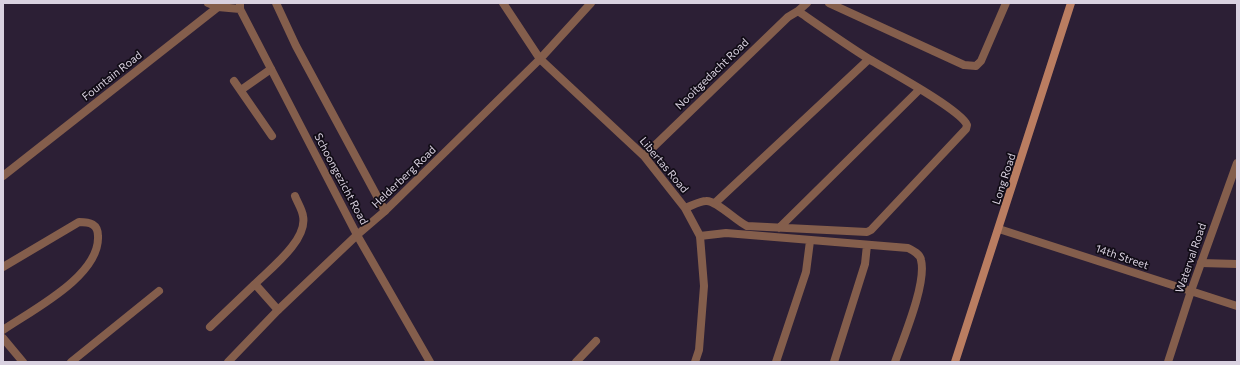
<!DOCTYPE html>
<style>
body{margin:0}
#map{position:relative;width:1240px;height:365px;overflow:hidden;background:#2c1f35;font-family:Commissioner,sans-serif}
canvas{display:block}
.frame{position:absolute;inset:0;border:4px solid #d9d1e0;pointer-events:none}
</style>
<div id="map">
<canvas width="1240" height="365"></canvas>
<div class="frame"></div>
</div>
<script>
const c = document.querySelector('canvas').getContext('2d');
c.lineJoin = 'round';
function trace(path, color, width, dash) { c.strokeStyle = color; c.lineWidth = width; c.lineCap = dash ? 'butt' : 'round'; c.setLineDash(dash || []); c.stroke(path); }
function drawText(font, color, halo, rows, align = 'center') {
  c.font = font + ' Commissioner,sans-serif'; c.lineWidth = 3.5; c.setLineDash([]); c.textBaseline = 'middle'; c.strokeStyle = halo; c.fillStyle = color; for (const [text, x, y, turn = 0] of rows) {
    c.save(); c.translate(x, y); c.rotate((+turn || 0) * Math.PI / 180); c.textAlign = isNaN(turn) ? turn : align; if (halo) c.strokeText(text, 0, 0); c.fillText(text, 0, 0); c.restore();
  }
}
trace(new Path2D(`
 M276,3L296,46L385,211
 M234,81L272,136
 M241,90L271,69
 M700,236L726,233L908,248C914,251 920,254 921,260C927,283 903,339 895,362
 M1201,263L1237,264
 M255,284C270,269 308,240 303,216C302,209 297,202 295,196
 M210,327L255,284L278,310
 M776,362L806,272L810,241
 M834,362L865,264L867,245`), '#845e4c', 8);
trace(new Path2D(`
 M208,3L218,7
 M240,3V9L357,235L430,362
 M503,3L540,59L644,156L685,208L700,236L704,286L699,350L695,362
 M829,3L964,65L976,66L981,61L1006,3
 M644,156L788,17L798,11L807,3
 M3,176L218,7L240,9
 M715,203L869,59
 M685,208C691,206 700,201 706,201C716,200 736,221 747,226L867,232L871,230L966,129L967,125C960,109 887,70 869,59C845,44 821,27 798,11
 M779,228L920,89
 M999,229L1237,306
 M3,267L79,222C90,222 98,224 98,236C100,276 32,310 3,330
 M3,338L23,362
 M71,362L159,291
 M228,362L278,310L357,235L385,211L540,59L591,3
 M576,362L596,341
 M1168,362L1191,291L1237,163`), '#845e4c', 8);
trace(new Path2D(`
 M955,362L1071,3`), '#ba7d61', 8);
drawText('11px', '#d9d1e0', '#110c16', [
 ["Nooitgedacht Road",712,74,-44],
 ["Fountain Road",112,76,-38],
 ["Libertas Road",664,165,50],
 ["Helderberg Road",404,177,-44],
 ["Schoongezicht Road",341,179,62],
 ["Long Road",1004,179,-72],
 ["14th Street",1122,257,19],
 ["Waterval Road",1191,258,-71]
]);
</script>
